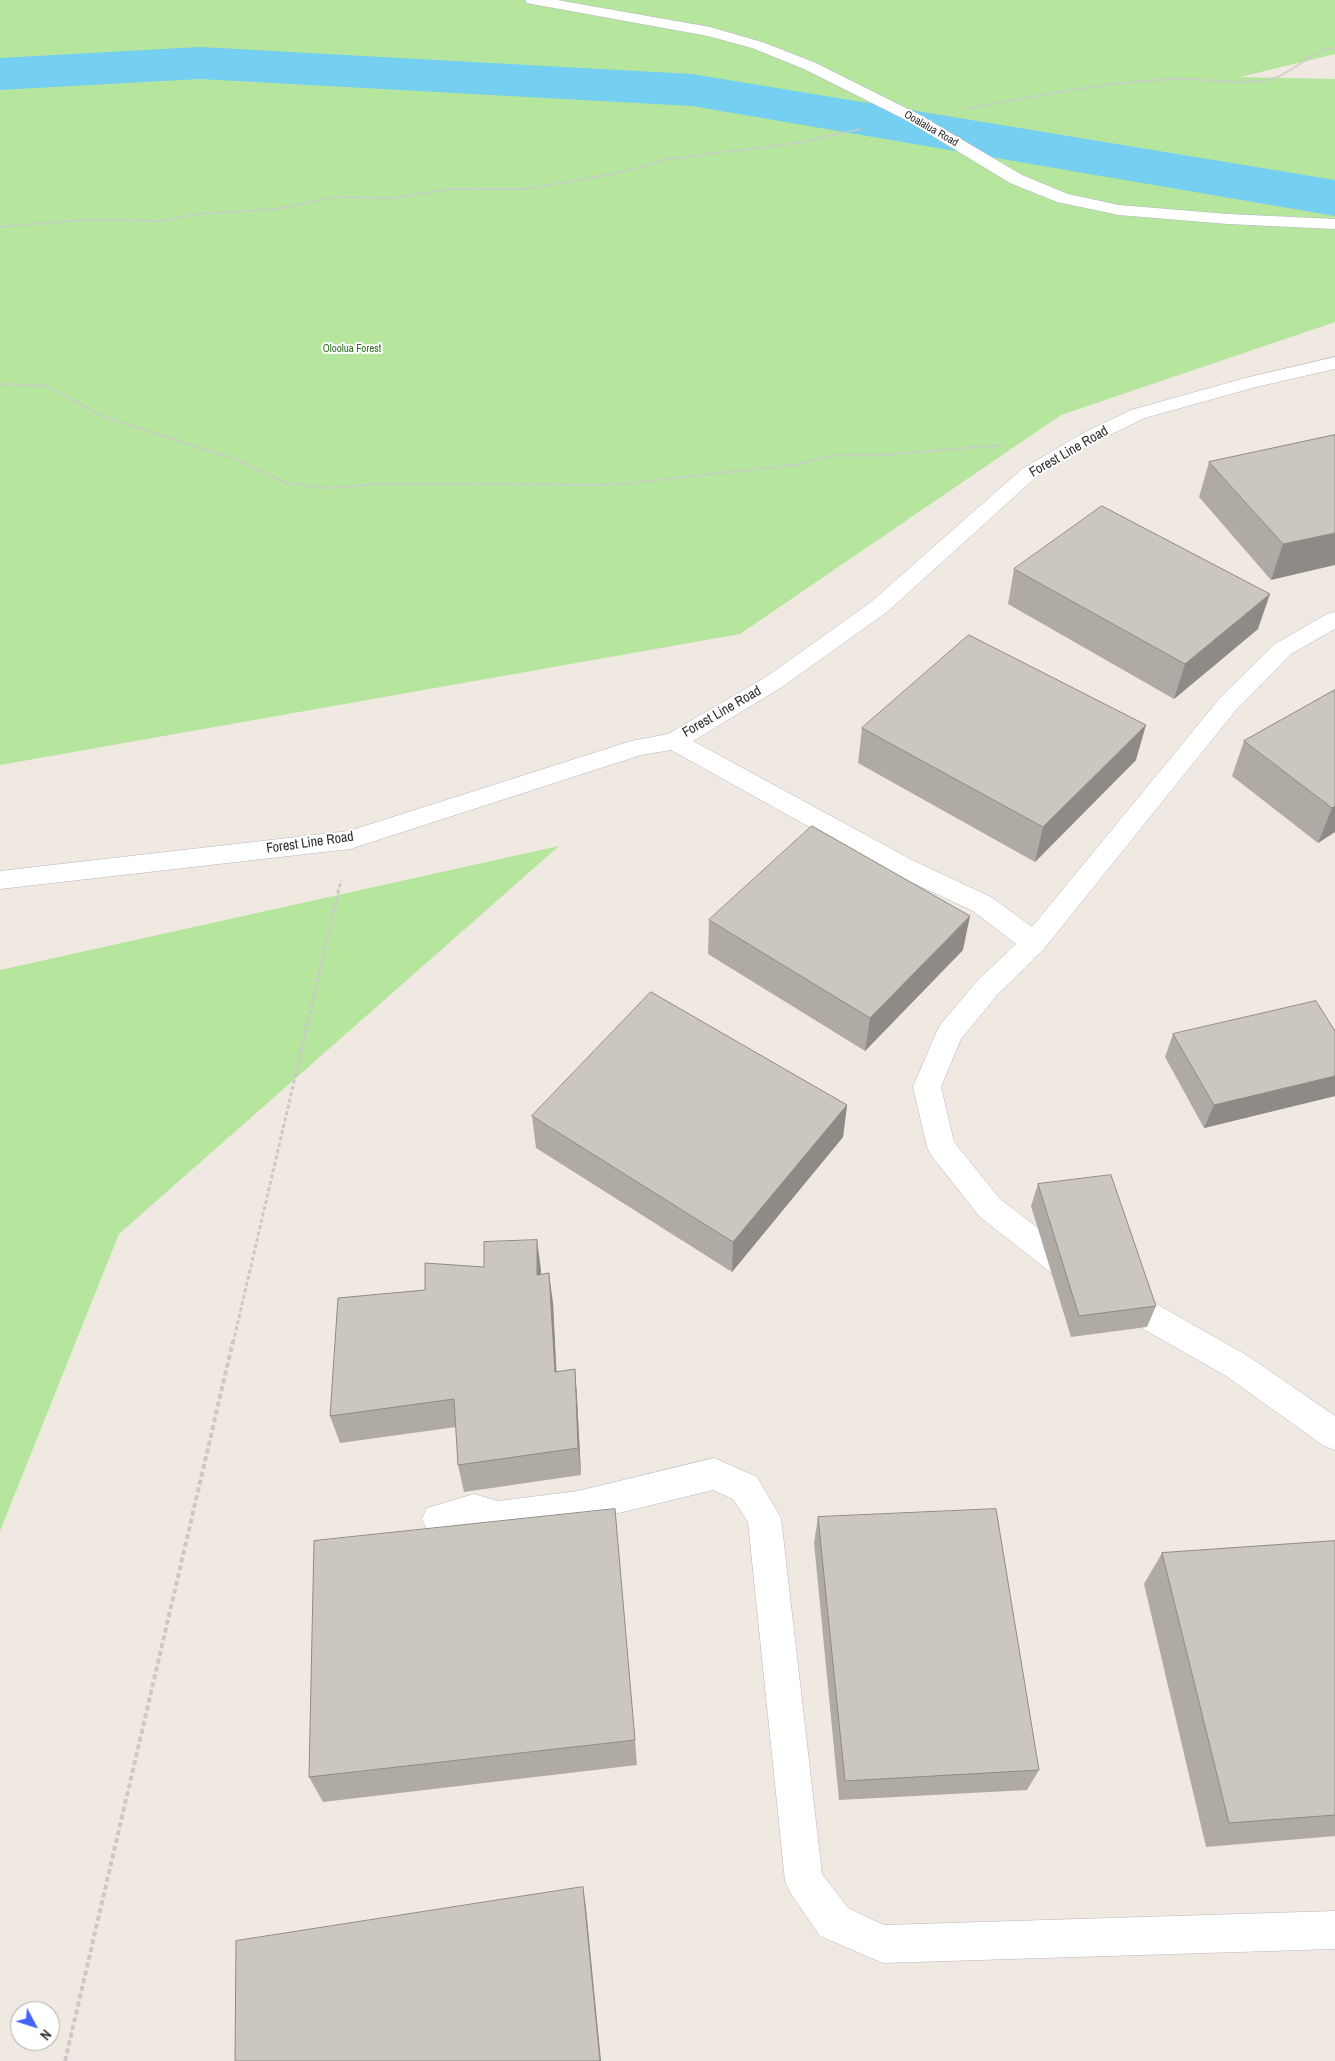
<!DOCTYPE html>
<style>
body{margin:0}
#map{position:relative;width:1335px;height:2061px;overflow:hidden;background:#efe9e1;font-family:"Archivo Narrow",sans-serif}
canvas{display:block}
.north{position:absolute;left:10px;top:2001px;width:50px;height:50px;box-sizing:border-box;background:#fff;border:1px solid #ababab;border-radius:50%;rotate:130deg;font-size:14px;font-weight:700;line-height:20px;text-align:center;color:#2e2e2e}
.north::after{content:'';display:block;margin:auto;width:18px;height:22px;background:#4264fb;clip-path:polygon(50% 0,100% 100%,50% 72%,0 100%)}
</style>
<div id="map">
<canvas width="1335" height="2061"></canvas>
<div class="north">N</div>
</div>
<script>
const c = document.querySelector('canvas').getContext('2d');
c.lineJoin = 'round';
function fill(path, color) { c.fillStyle = color; c.fill(path, 'evenodd'); }
function trace(path, color, width, dash) { c.strokeStyle = color; c.lineWidth = width; c.lineCap = dash ? 'butt' : 'round'; c.setLineDash(dash || []); c.stroke(path); }
function drawText(font, color, halo, rows, align = 'center') {
  c.font = font + ' "Archivo Narrow",sans-serif'; c.lineWidth = 4; c.setLineDash([]); c.textBaseline = 'middle'; c.strokeStyle = halo; c.fillStyle = color; for (const [text, x, y, turn = 0] of rows) {
    c.save(); c.translate(x, y); c.rotate((+turn || 0) * Math.PI / 180); c.textAlign = isNaN(turn) ? turn : align; if (halo) c.strokeText(text, 0, 0); c.fillText(text, 0, 0); c.restore();
  }
}
fill(new Path2D(`
 M0,0H1335V54L1240,77L1335,79V322L1061,415L740,634L0,765Z
 M559,846L119,1234L0,1531V970Z`), '#b6e59e');
fill(new Path2D(`
 M200,47L692,74L1335,180V216L692,106L200,79L0,90V58Z`), '#75cff0');
const minor = new Path2D(`
 M525,0H557L710,27L762,42L816,63L920,115L1022,175L1068,194L1119,205L1228,214L1335,219V229L1228,224L1119,215L1057,202L1010,183L908,121L804,69L752,48L708,36L532,4L527,3Z
 M1335,357V369L1256,387L1145,418L1097,441L1036,477L887,612L782,687L693,741L912,860L991,897L1032,927L1220,698L1275,644L1327,614L1335,612V629L1291,654L1236,710L1043,950L998,994L961,1039L941,1087L954,1142L1000,1199L1085,1264L1089,1273L1085,1282L1074,1286L1063,1282L980,1217L931,1155L927,1147L913,1087L936,1033L940,1025L978,980L1016,944L973,911L894,874L671,750L641,755L350,849L0,889V871L349,831L631,741L668,734L766,677L871,602L1022,469L1083,433L1131,410L1245,378Z
 M1119,1285L1130,1289L1248,1356L1335,1416V1450L1324,1446L1226,1376L1108,1309L1104,1299L1108,1289Z
 M714,1458L757,1477L781,1518L822,1874L848,1908L884,1925L1335,1911V1949L883,1963L820,1936L791,1894L785,1881L748,1522L733,1499L713,1490L578,1523L498,1533L474,1526L439,1535L427,1530L422,1519L427,1508L474,1494L498,1501L578,1491Z`);
trace(minor, '#b4b7c1', 1);
trace(new Path2D(`
 M965,109C1035,96 1105,82 1176,79C1206,78 1237,86 1267,80C1293,75 1308,51 1335,48
 M0,227L81,220L159,221L198,214L277,209L335,197L393,198L449,189H526L618,173L668,159L796,143L861,129`), '#c9c9c9', 2, [2.5, 1]);
trace(new Path2D(`
 M0,384L47,386L104,417L235,459L286,483L330,488L378,484L611,485L794,465L836,455H882L1004,445`), '#c9c9c9', 2.5, [3, 2]);
trace(new Path2D(`
 M233,1343L341,880`), '#c9c9c9', 3, [4, 2.5]);
trace(new Path2D(`
 M65,2061L233,1341`), '#c9c9c9', 4, [5, 3]);
fill(minor, '#fff');
fill(new Path2D(`
 M1335,435L1271,580L1199,497L1209,462Z
 M1014,569L1258,629L1174,699L1008,604Z
 M1335,690V832L1318,843L1232,776L1244,741Z
 M862,728L1136,760L1035,862L858,763Z
 M709,920L963,950L865,1051L708,954Z
 M1335,1031V1096L1204,1128L1165,1057L1173,1034Z
 M847,1105L843,1137L732,1272L536,1148L532,1116Z
 M1038,1184L1156,1306L1147,1327L1071,1337L1031,1206Z
 M541,1270V1275L553,1303L556,1372L575,1369L577,1398L581,1475L464,1492L458,1465L456,1427L340,1443L330,1416L425,1290Z
 M818,1517L1039,1770L1027,1790L839,1800L814,1543Z
 M1335,1541V1836L1206,1847L1144,1584L1162,1553Z
 M635,1740L637,1765L323,1802L309,1777Z`), '#afaba4');
fill(new Path2D(`
 M1335,533V565L1271,580L1283,544Z
 M1270,594L1258,629L1174,699L1185,664Z
 M1146,725L1136,760L1035,862L1043,827Z
 M1335,806V832L1318,843L1332,808Z
 M970,916L963,950L865,1051L870,1018Z
 M1335,1076V1096L1204,1128L1214,1105Z
 M847,1105L843,1137L732,1272L733,1242Z
 M537,1240L541,1270L540,1305L537,1275Z
 M549,1273L553,1303L558,1400L555,1372Z
 M575,1369L577,1398L581,1475L578,1448Z
 M583,1887L586,1908L601,2061H600Z`), '#8e8b86');
const building = new Path2D(`
 M1335,435V533L1283,544L1209,462Z
 M1102,506L1270,594L1185,664L1014,569Z
 M969,635L1146,725L1043,827L862,728Z
 M1335,690V806L1332,808L1244,741Z
 M812,826L970,916L870,1018L709,920Z
 M651,992L847,1105L733,1242L532,1116Z
 M1316,1001L1335,1031V1076L1214,1105L1173,1034Z
 M1111,1175L1156,1306L1079,1316L1038,1184Z
 M537,1240V1275L549,1273L555,1372L575,1369L578,1448L458,1465L454,1399L330,1416L338,1298L425,1290V1263L484,1267V1242Z
 M615,1509L635,1740L309,1777L314,1541Z
 M996,1509L1039,1770L845,1781L818,1517Z
 M1335,1541V1815L1229,1823L1162,1553Z
 M583,1887L600,2061H235L236,1941Z`);
fill(building, '#cbc7bf');
trace(building, '#8e8b86', 1);
drawText('11px', '#2e2e2e', '#fff', [
 ["Ooalalua Road",931,129,30]
]);
drawText('11px', '#2c6e1b', '#fff', [
 ["Oloolua Forest",352,349]
]);
drawText('14px', '#2e2e2e', '#fff', [
 ["Forest Line Road",1069,452,-30],
 ["Forest Line Road",722,712,-30],
 ["Forest Line Road",310,843,-8]
]);
</script>
